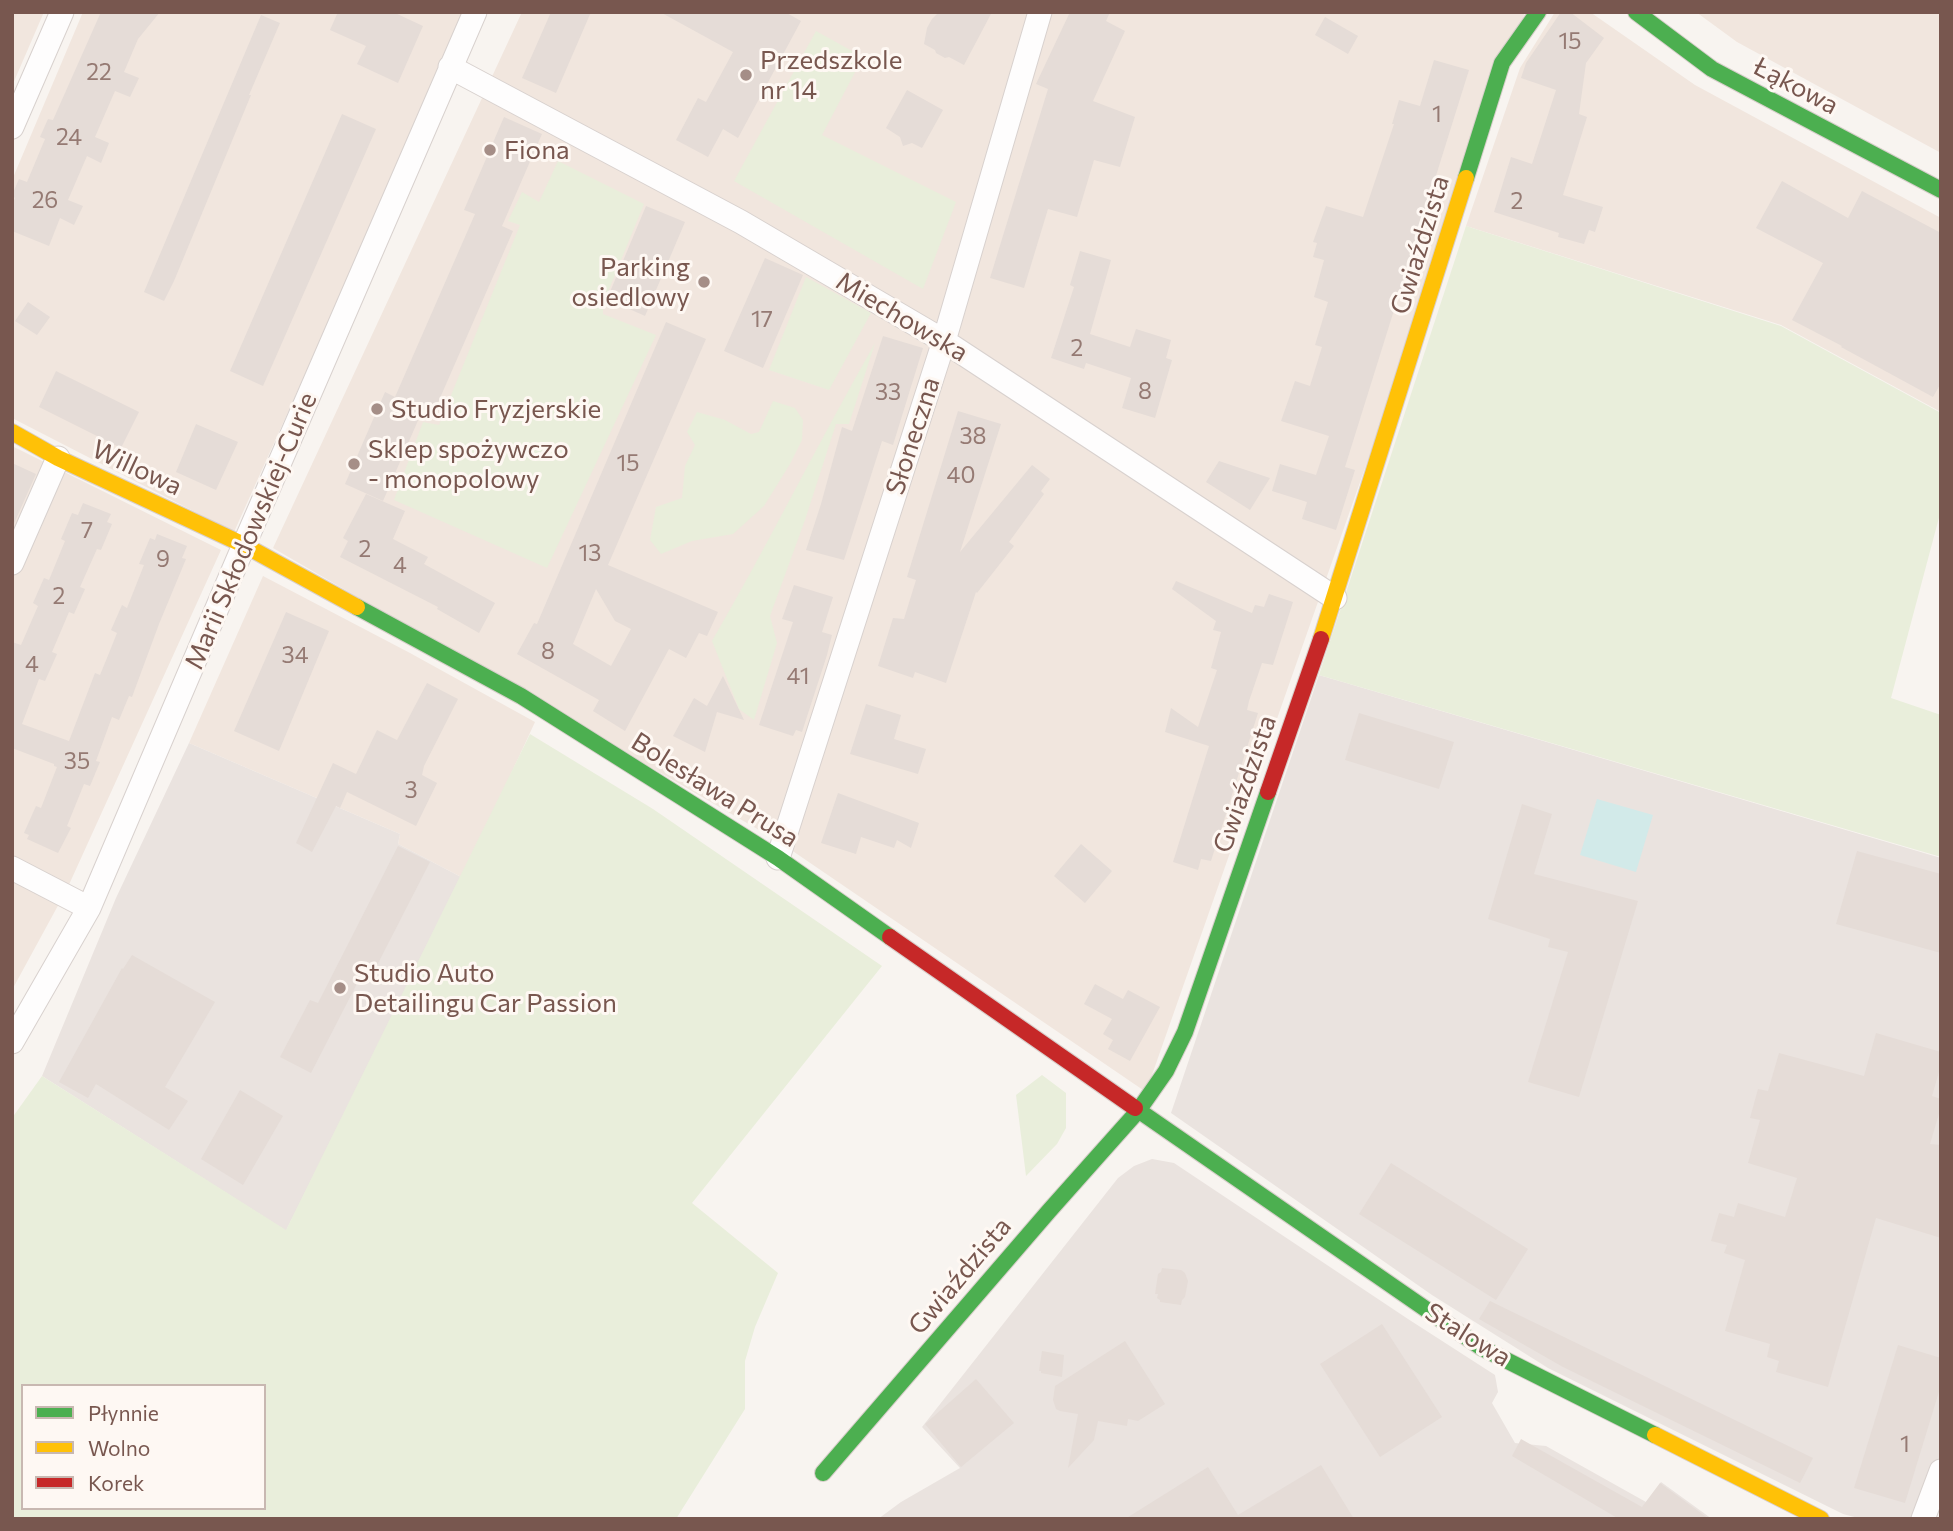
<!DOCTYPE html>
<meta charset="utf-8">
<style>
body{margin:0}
#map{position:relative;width:1953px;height:1531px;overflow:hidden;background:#f8f4f0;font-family:Commissioner,sans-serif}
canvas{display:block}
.frame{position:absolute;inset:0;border:14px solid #78574f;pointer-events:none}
.legend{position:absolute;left:21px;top:1384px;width:245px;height:126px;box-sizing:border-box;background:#fef8f3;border:2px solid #c8b8b1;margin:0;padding:9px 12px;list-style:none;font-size:21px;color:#78574f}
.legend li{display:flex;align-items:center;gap:14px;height:35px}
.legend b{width:35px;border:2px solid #c8b8b1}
</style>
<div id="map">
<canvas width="1953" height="1531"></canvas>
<div class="frame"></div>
<ul class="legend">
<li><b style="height:9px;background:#4caf50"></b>Płynnie</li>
<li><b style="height:9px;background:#ffc107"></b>Wolno</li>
<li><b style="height:9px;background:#c62828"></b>Korek</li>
</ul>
</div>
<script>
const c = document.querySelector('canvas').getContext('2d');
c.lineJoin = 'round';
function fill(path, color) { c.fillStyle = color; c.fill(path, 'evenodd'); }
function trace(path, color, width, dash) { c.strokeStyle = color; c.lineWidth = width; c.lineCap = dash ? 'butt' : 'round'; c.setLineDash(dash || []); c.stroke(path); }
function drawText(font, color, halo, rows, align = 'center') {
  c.font = font + ' Commissioner,sans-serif'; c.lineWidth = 6; c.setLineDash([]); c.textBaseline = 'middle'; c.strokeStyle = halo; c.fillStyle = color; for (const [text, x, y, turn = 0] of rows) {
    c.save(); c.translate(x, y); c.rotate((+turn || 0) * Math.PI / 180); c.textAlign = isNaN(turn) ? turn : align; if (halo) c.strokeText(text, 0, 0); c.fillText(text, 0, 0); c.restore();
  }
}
fill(new Path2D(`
 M12,12H44L12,86Z
 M83,12H468L234,532L12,418V180Z
 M522,12H1525L1146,1092L778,841L273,548Z
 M1555,12H1590L1695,85L1941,218V412L1781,325L1466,226L1520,68Z
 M1696,12H1941V153L1737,42Z
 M12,446L221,550L67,889L12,990Z
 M263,576L410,653L535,722L463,878L398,844L400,834L189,743Z`), '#f1e6de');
fill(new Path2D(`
 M1319,675L1941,858V1460L1928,1503L1911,1519H1862L1843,1514L1548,1368L1432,1295L1171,1113Z
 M189,743L400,834L398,844L463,878L286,1231L42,1076L116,898Z
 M1152,1159L1174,1163L1408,1319L1495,1375L1498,1392L1492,1403L1515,1443L1546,1446L1646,1502L1661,1482L1712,1519H878L901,1502L960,1468L922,1427L1118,1178L1134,1166Z`), '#eae3df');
fill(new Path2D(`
 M816,31L863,57L822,135L956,202L923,289L734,181Z
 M558,161L644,204L603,304V314L656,335L547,568L394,500L423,422L439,425L520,225L508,221L522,192L539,202Z
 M1466,226L1781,326L1941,413V510L1891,698L1941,715V857L1319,675Z
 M806,277L871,313L829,390L769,370Z
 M875,343L849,424H836L805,520L770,616L777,643L754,720L739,709L712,641C769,543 819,441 875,343Z
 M773,401L795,408L803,420L802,440L790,464L764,506L733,534L692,541L661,554L650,540L656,507L682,498L685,466L695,445L687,432L697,412L725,420L751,434L759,432Z
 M530,734L653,809L882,966L692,1203L778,1273L755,1327L745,1361V1409L676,1519H12V1118L42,1076L286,1230ZM23,1386H264V1508H23Z
 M1042,1075L1066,1093V1128L1057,1144L1026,1176L1016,1095Z`), '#e9eedb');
fill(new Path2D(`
 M1597,799L1653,815L1636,872L1580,855Z`), '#d2eae9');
fill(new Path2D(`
 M101,12H160L138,39L124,72L139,78L130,97L115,91L95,137L109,143L101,163L87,156L68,200L83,206L74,225L60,218L49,246L12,231V204L15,198L12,195L19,179L27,182L45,139L40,137L48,119L53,120Z
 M338,12H393L423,26L398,83L357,64L366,46L330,30Z
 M551,12H591L556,93L522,78Z
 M660,12H785L801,21L738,138L723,129L708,157L676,140L698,98L706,102L733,52Z
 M939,12H992L964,65L949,57L945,58L936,53L935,50L924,44L927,28L932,19Z
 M1070,12H1110L1106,21L1125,31L1093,101L1135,117L1120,167L1094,160L1077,217L1048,209L1024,288L990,278L1048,89L1036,84Z
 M1561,12H1570L1604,38L1586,63L1579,114L1587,117L1563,195L1603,207L1595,232L1589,230L1584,244L1558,237L1559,233L1494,212L1511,157L1532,164L1556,90L1521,78L1526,63Z
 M261,15L280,23L249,95H251L174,281L164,301L144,292Z
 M1325,17L1358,36L1348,54L1315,35Z
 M1434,60L1469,70L1345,467L1355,470L1336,530L1302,519L1307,502L1272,491L1280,464L1316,475L1329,436L1281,421L1295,381L1310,386L1322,347L1315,345L1328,302L1314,297L1324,260L1313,257L1317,243L1313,242L1326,206L1363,217L1394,124H1392L1399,100L1420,106Z
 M907,90L943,110L922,148L912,143L903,146L900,137L886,128Z
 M342,114L376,129L263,386L230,371Z
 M504,117L542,134L502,226L513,231L433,414L423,409L383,501L345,484L385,392L395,397L475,214L464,210Z
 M1782,181L1848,218L1862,191L1941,233V383L1933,397L1841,347L1842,346L1792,320L1823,263L1756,228Z
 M646,206L685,222L645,316L607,299Z
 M1080,251L1111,260L1090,334L1130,347L1136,329L1171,340L1166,358L1172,360L1155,418L1122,408L1131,378L1086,363L1084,369L1051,358L1074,287L1070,285Z
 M765,258L803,275L763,368L724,351Z
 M28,302L50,317L37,335L15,321Z
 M666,322L706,339L608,565L718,612L707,636L699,633L686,658L669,649L625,731L593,711L599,700L517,654L534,623L537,624ZM596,589L615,621L631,629L611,666L573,644Z
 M883,336L923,348L893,445L882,441L844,560L806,550L821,504L842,427L852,431Z
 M56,371L139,412L121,448L39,407Z
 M958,411L1001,424L960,552L1032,465L1050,479L1041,491L1044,494L1009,542L1014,546L977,593L976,592L946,683L915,672L913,678L878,666L893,618L904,619L916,580L907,577Z
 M196,424L238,442L216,490L176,472Z
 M1219,461L1270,478L1250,510L1206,482Z
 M12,463L36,474L12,528Z
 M366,494L405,511L393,539L428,557L424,564L495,603L479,633L437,609L438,607L340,557L348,541L343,538Z
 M83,503L111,514L107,522L112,524L101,550L97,549L80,587L85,589L74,614L69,612L52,652L57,654L45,681L39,679L22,724L69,741L95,673L100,675L109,653L117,633L111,630L122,605L127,608L144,565L139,564L150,538L155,540L157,534L187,546L182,558L186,559L159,624L132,697L129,696L119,720L112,717L96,761L100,762L90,786L84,784L67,826L71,828L58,853L27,839L29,835L24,833L36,806L41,808L57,767L54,766V764L12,748V642L21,645L38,606L33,603L44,578L49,580L65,541L61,539L72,513L78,515Z
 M1176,581L1252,613L1255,605L1264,607L1269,594L1293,602L1273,665L1262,663L1249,701L1247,710L1258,713L1211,861L1201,859L1198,870L1173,862L1209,746L1165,732L1171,708L1198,727L1217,670L1211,668L1221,632L1213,630L1216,621L1172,589Z
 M794,585L833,597L822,632L832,635L827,655L802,732L796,730L793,736L759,725L793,622L782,619Z
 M286,612L329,631L279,751L234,731Z
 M723,676L744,720L717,712L705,752L673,736L694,698L707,706Z
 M427,683L458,699L424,766L422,775L437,783L416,826L347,792L340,808L336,806L312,852L296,843L333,763L356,774L377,730L397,740Z
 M866,704L901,715L894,739L926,749L918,774L850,754Z
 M1359,713L1454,742L1439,789L1345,760Z
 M838,793L919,823L911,848L897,840L894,848L861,837L856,854L821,843Z
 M1522,804L1552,814L1534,874L1638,901L1579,1097L1528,1082L1568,952L1548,947L1550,939L1488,919Z
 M1081,844L1112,871L1085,903L1054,876Z
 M398,846L430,862L371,977L363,972L311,1073L280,1057L310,1000L318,1003Z
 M1857,851L1941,874V953L1836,924Z
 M132,955L215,1002L165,1087L188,1101L169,1130L96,1084L88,1098L59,1082L122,968L123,969Z
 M1095,984L1123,999L1128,990L1160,1007L1130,1061L1108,1049L1113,1040L1103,1034L1112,1019L1084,1004Z
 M1876,1033L1941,1052V1065L1932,1096L1941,1099V1107L1930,1144L1941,1145V1238L1876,1218L1828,1387L1776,1372L1779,1361L1767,1357L1770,1344L1725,1331L1745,1260L1724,1253L1727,1245L1711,1241L1719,1213L1734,1217L1738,1203L1785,1217L1797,1178L1748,1163L1760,1120L1750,1118L1758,1089L1768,1091L1779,1053L1864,1076Z
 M240,1090L283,1116L243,1185L201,1159Z
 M1391,1163L1528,1249L1496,1300L1359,1214Z
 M1162,1268L1181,1270L1185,1273L1188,1281L1185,1297L1182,1300L1181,1305L1160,1302V1300L1157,1298L1158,1294H1155L1158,1274L1161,1272Z
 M1490,1301L1813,1458L1800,1483L1563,1367L1479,1319Z
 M1382,1324L1442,1417L1380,1457L1320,1364Z
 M1125,1341L1165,1404L1138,1421L1128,1419L1127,1426L1098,1421L1094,1440L1068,1468L1078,1414L1060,1411L1056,1409L1053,1400L1055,1386Z
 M1898,1345L1941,1358V1385L1905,1503L1854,1488Z
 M1042,1351L1064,1355L1062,1377L1041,1373V1371H1039Z
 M976,1379L1014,1423L961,1467L925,1424Z
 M1521,1439L1642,1507L1660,1483L1709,1519H1619L1512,1456Z
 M1321,1465L1354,1519H1125L1208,1467L1238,1515Z`), '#e5dcd7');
const street = new Path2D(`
 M450,67L741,222L944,341L1335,598
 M12,127L62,12
 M12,563L58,458
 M778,858L944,341L1040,12
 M12,868L89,908
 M12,1042L89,908L244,545L475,12
 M1923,1519L1941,1471`);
const fast = new Path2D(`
 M1636,12L1712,69L1941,190
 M1466,178L1502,63L1538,12
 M357,607L521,696L778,858L890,937
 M1135,1108L1482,1348L1655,1435
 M823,1473L1049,1211L1138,1111L1166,1071L1185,1032L1268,792`);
const slow = new Path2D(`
 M12,432L58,458L244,545L357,607
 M1321,639L1466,178
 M1655,1435L1821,1519`);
const jam = new Path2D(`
 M1268,792L1321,639
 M890,937L1135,1108`);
trace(street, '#d8d1ce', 25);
trace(fast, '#d8cfcb', 18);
trace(slow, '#d8cfcb', 18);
trace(jam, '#d8cfcb', 18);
trace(street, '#fefdfd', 23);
trace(fast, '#4caf50', 16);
trace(slow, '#ffc107', 16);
trace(jam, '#c62828', 16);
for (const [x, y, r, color] of [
 [746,75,7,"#a58e87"],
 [490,150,7,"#a58e87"],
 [704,282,7,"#a58e87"],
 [377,409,7,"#a58e87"],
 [354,464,7,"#a58e87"],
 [340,988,7,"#a58e87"]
]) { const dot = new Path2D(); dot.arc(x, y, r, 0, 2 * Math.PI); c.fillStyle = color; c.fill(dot); trace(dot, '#fef8f3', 2.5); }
drawText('23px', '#957a73', null, [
 ["15",1570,41],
 ["22",99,72],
 ["1",1437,114],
 ["24",69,137],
 ["26",45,200],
 ["2",1517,201],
 ["17",762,319],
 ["2",1077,348],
 ["8",1145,391],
 ["33",888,392],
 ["38",973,436],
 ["15",628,463],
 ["40",961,475],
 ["7",87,530],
 ["2",365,549],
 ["13",590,553],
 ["9",163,559],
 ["4",400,565],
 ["2",59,596],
 ["8",548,651],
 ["34",295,655],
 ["4",32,664],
 ["41",798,676],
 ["35",77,761],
 ["3",411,790],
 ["1",1905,1444]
]);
drawText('26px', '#78574f', '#fef8f3', [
 ["Przedszkole",760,60],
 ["nr 14",760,90],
 ["Fiona",504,150],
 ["Parking",690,267,"right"],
 ["osiedlowy",690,297,"right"],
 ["Studio Fryzjerskie",391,409],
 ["Sklep spożywczo",368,449],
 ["- monopolowy",368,479],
 ["Studio Auto",354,973],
 ["Detailingu Car Passion",354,1003]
], 'left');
drawText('26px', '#78574f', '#fef8f3', [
 ["Łąkowa",1796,86,28],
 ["Gwiaździsta",1420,245,-73],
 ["Miechowska",902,317,31],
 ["Słoneczna",913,436,-72],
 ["Willowa",137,468,25],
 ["Marii Skłodowskiej-Curie",251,531,-67],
 ["Gwiaździsta",1245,784,-71],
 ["Bolesława Prusa",715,790,32],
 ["Gwiaździsta",960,1276,-50],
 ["Stalowa",1468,1335,32]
]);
</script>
